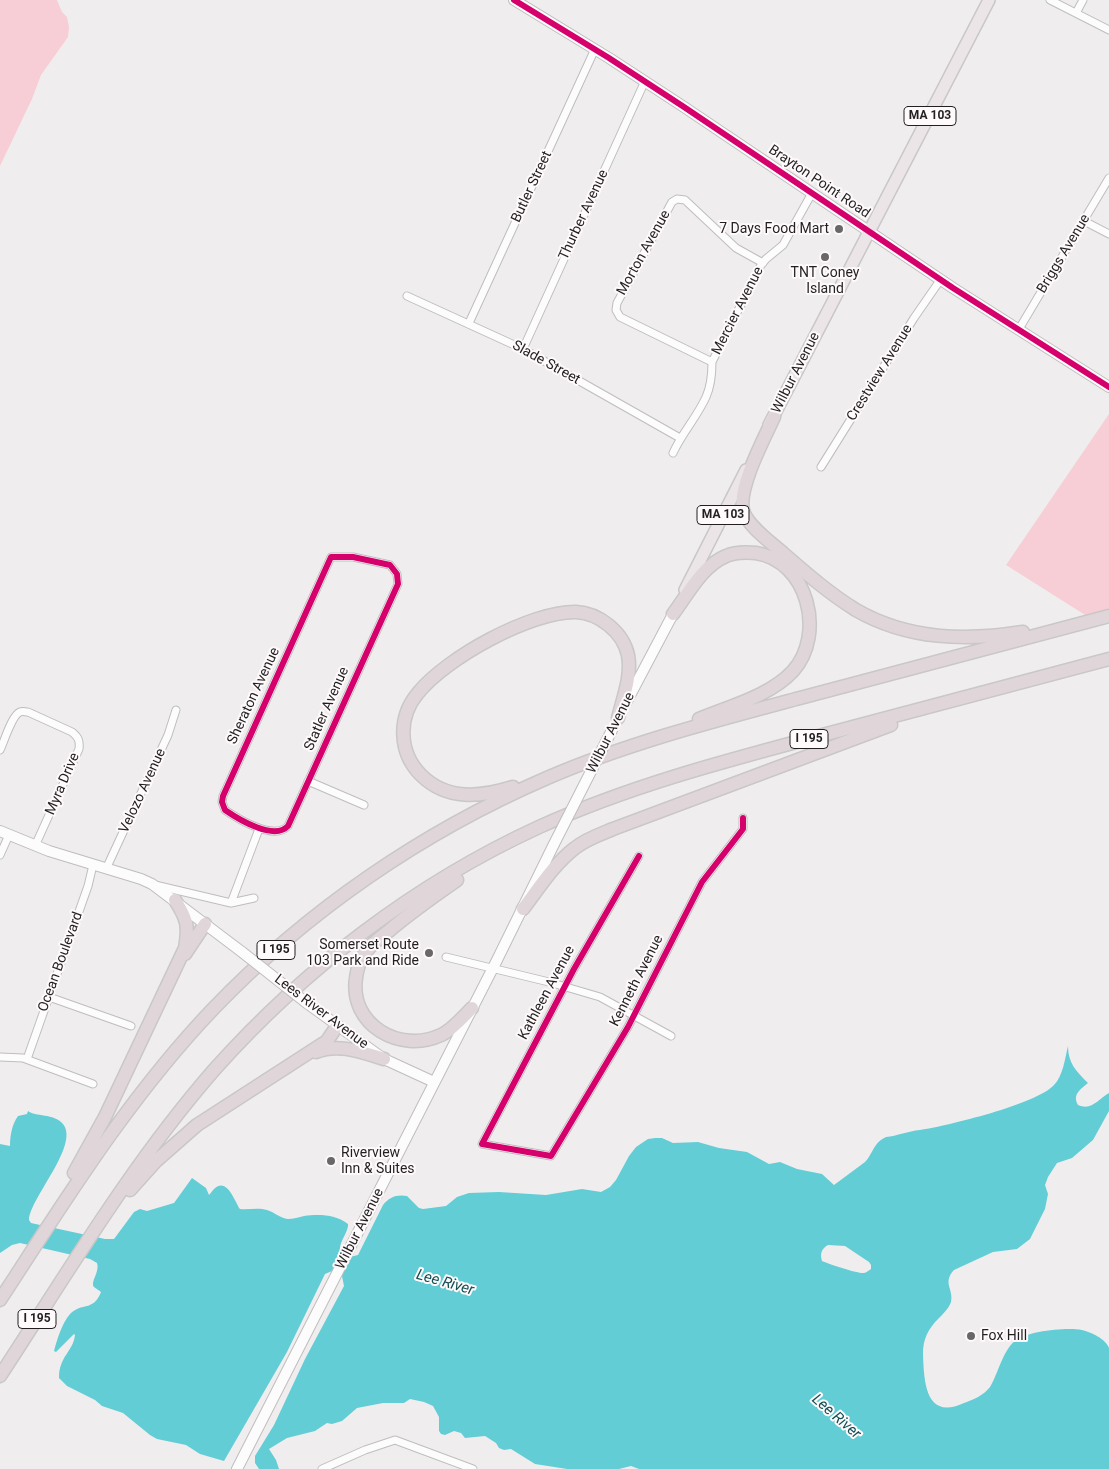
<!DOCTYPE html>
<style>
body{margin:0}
canvas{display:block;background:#f0edee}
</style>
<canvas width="1109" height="1469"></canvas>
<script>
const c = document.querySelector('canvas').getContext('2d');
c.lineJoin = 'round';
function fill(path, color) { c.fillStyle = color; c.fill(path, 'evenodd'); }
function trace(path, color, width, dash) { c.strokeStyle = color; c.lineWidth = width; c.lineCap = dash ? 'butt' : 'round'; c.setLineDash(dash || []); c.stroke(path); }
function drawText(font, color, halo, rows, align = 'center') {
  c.font = font + ' Roboto,sans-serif'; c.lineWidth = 4; c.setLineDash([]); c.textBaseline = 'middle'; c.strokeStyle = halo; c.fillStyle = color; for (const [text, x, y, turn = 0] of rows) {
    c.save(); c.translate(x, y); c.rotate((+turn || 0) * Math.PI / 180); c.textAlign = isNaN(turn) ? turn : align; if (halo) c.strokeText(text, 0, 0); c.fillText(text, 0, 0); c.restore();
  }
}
fill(new Path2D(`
 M0,0H57L62,12L67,17L69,27L68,37L41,75L32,99L0,166Z
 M1109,414V623L1101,625L1006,565Z`), '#f7ced6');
fill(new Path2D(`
 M1068,1046C1068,1063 1076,1071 1088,1083C1081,1089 1072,1094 1078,1105C1092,1111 1098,1099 1109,1093V1111L1093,1140L1072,1158L1057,1163L1048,1177L1045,1185L1048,1194L1045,1209L1030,1239L1017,1249L993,1252L954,1270C942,1283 954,1289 951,1302C949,1308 943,1314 939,1318C928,1329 923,1339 923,1354C924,1381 925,1421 964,1403C973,1400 984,1395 990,1387C998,1374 1003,1350 1015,1341C1027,1331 1067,1327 1082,1330C1091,1332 1106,1339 1109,1348V1469H639L631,1466L619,1469H567L535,1464L511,1449L504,1450L499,1448L496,1443L485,1436L465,1438L461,1433L454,1431L445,1435L441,1434L439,1431V1417L433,1406L424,1402L410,1399L404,1403H383L357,1408L342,1421L332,1424L327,1423L315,1431L287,1438L269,1449L276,1460L279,1469H259L255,1463V1456L274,1425L305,1359L344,1286L342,1276L332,1271L325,1274L287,1352L224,1461L200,1454L186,1445L157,1439L150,1435L123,1413L102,1406L95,1400L67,1386L59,1378C59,1356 73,1352 75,1335L74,1334L56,1352L54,1351C57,1340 62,1323 70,1314C82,1302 93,1312 101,1292C99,1290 96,1289 94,1287C90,1282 100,1272 97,1263L90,1259L20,1243L12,1245L0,1253V1144L10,1146C10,1136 12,1124 18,1116L27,1114L28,1111C35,1117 54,1113 63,1124C80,1145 30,1198 29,1220L31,1223L105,1239H114L134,1212L140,1209L147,1211L174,1203L192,1178L206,1188L209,1195C211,1193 212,1191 214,1189C227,1176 235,1202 240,1209C249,1210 258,1207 267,1210C274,1212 280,1218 288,1219C293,1219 299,1217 304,1216C318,1214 336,1214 348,1224C349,1234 331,1250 346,1256C351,1257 354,1256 358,1255L383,1205C389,1197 397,1194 407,1196L419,1208L423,1209L446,1206L457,1197L469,1193L499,1192L546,1195L582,1189L601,1192L610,1187L616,1180L629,1156L636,1147L648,1139L655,1138H662L673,1143L698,1142L719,1148L747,1152L769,1164L780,1162L797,1169L822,1174L834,1185L865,1162C873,1154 873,1143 886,1137C897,1136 908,1131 920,1130C947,1126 1037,1104 1054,1085C1063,1076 1065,1058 1068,1046ZM828,1245L845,1246L869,1262L871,1265V1269C868,1271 866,1273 863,1273C859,1274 826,1263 822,1261C820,1254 821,1249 828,1245Z`), '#63cdd6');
const street = new Path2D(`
 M1050,0L1109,30
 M1076,13L1083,0
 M1084,221L1109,234
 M407,296L523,349L680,438
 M469,323L595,49
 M1019,329L1109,178
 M523,349L645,81
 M712,362L620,317L616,310L617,303L672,202L677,199L685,200L736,248L763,263
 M673,453C682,433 697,417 706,397C711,386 712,374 712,362L761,265L766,259L783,245L812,193
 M821,467L914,318L941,279
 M331,557H353L390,565L397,574L398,584L288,826C274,841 238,819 225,810L222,802L223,796Z
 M0,750C4,742 12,715 20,712C23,711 25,712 28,712L72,732C78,737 80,740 79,749L35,846
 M308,781L364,805
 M0,855L9,835
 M639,856L574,969L482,1144L551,1156L628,1027L702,882L743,829V818
 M106,869L168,735L176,710
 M155,885L231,903L254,898
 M231,903L259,829
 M446,957L549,982L600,997L671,1036
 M49,997L131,1026
 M0,1057L23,1058L93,1084
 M27,1059L88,886L93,865
 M322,1469L365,1450L395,1440L473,1469`);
const secondary = new Path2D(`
 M514,0L609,58L684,107L953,288L1109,387
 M626,703L673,614
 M0,831L49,851L141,879L152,884L242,952
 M308,1004L384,1059L434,1082
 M237,1469L497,960L554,844`);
const primary = new Path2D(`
 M769,425L989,0
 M685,590L746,470`);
const highway = new Path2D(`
 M774,417C764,439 738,487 743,510C746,525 773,544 784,554C807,574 830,594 856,610C908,640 966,641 1023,632
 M673,614C688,594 702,566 726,556C735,552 746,552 756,553C808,561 826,634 793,671C770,696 730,706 699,719
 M513,787C481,797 447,801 421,775C399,753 397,718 418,693C446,658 531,611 576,612C599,613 623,632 628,655C632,676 623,698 618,718
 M457,880C434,896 411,912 390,930C381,937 371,944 365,953C360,960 357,970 356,978C349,1025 400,1054 441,1035C452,1030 463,1017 472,1008
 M523,909C539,888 554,864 575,848C586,839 601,834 613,829L891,725
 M185,954L205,924
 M316,1052C339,1043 361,1052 384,1059
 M74,1173L105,1117L185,948C189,925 187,919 175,900
 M130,1190L156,1161L197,1125L327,1041L337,1026
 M0,1300C66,1199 129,1097 213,1009C307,911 422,832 547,778C628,743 714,721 800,698C903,671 1006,643 1109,616
 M0,1376C68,1272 132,1164 214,1070C304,969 415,884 539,827C627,787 721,762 815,737C913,711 1011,685 1109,659`);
trace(street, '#bfbdbe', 9);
trace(secondary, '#bfbdbe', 12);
trace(primary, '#c9c7c8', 14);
trace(highway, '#c9c7c8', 15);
trace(street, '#fdfcfc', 7);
trace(secondary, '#fdfcfc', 10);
trace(primary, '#ece5e7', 11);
trace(highway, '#e0d6d9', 12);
const secondaryBridge = new Path2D(`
 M554,844L613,728
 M242,952L308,1004`);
trace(secondaryBridge, '#bfbdbe', 12, []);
trace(secondaryBridge, '#fdfcfc', 10);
trace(new Path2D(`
 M514,0L609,58L684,107L953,288L1109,387
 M331,557H353L390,565L397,574L398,584L288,826C274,841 238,819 225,810L222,802L223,796Z
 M639,856L574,969L482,1144L551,1156L628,1027L702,882L743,829V818`), '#d6006c', 6);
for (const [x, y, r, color] of [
 [839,229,5,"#696768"],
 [825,257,5,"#696768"],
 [429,953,5,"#696768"],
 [331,1161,5,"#696768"],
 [971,1336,5,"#696768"]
]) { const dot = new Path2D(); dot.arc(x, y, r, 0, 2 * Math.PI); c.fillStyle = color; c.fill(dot); trace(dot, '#fef9fa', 2); }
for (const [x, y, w] of [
 [930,116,52],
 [723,515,52],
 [809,739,38],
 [276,950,38],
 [37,1319,38]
]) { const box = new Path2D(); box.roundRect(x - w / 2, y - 9.5, w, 19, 4); c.fillStyle = '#fef9fa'; c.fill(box); trace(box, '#211f20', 1); }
drawText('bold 12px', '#211f20', null, [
 ["MA 103",930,116],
 ["MA 103",723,515],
 ["I 195",809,739],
 ["I 195",276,950],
 ["I 195",37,1319]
]);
drawText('14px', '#211f20', '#fef9fa', [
 ["Brayton Point Road",819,182,34],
 ["Butler Street",532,187,-65],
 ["Thurber Avenue",584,215,-65],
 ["Morton Avenue",644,253,-61],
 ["Briggs Avenue",1064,254,-59],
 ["Mercier Avenue",738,311,-63],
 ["Slade Street",546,363,29],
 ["Wilbur Avenue",796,373,-63],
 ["Crestview Avenue",880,373,-58],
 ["Sheraton Avenue",254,696,-65],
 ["Statler Avenue",327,709,-66],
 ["Wilbur Avenue",611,733,-63],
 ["Myra Drive",63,784,-67],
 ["Velozo Avenue",143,791,-65],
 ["Ocean Boulevard",61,962,-70],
 ["Kenneth Avenue",637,981,-63],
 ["Kathleen Avenue",547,993,-62],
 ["Lees River Avenue",321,1012,37],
 ["Wilbur Avenue",360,1229,-63]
]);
drawText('14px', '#211f20', '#fef9fa', [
 ["7 Days Food Mart",829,229],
 ["TNT Coney",825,273,"center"],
 ["Island",825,289,"center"],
 ["Somerset Route",419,945],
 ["103 Park and Ride",419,961],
 ["Riverview",341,1153,"left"],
 ["Inn & Suites",341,1169,"left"],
 ["Fox Hill",981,1336,"left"]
], 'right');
drawText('italic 15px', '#124f54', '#fef9fa', [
 ["Lee River",445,1283,16],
 ["Lee River",836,1417,41]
]);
</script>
